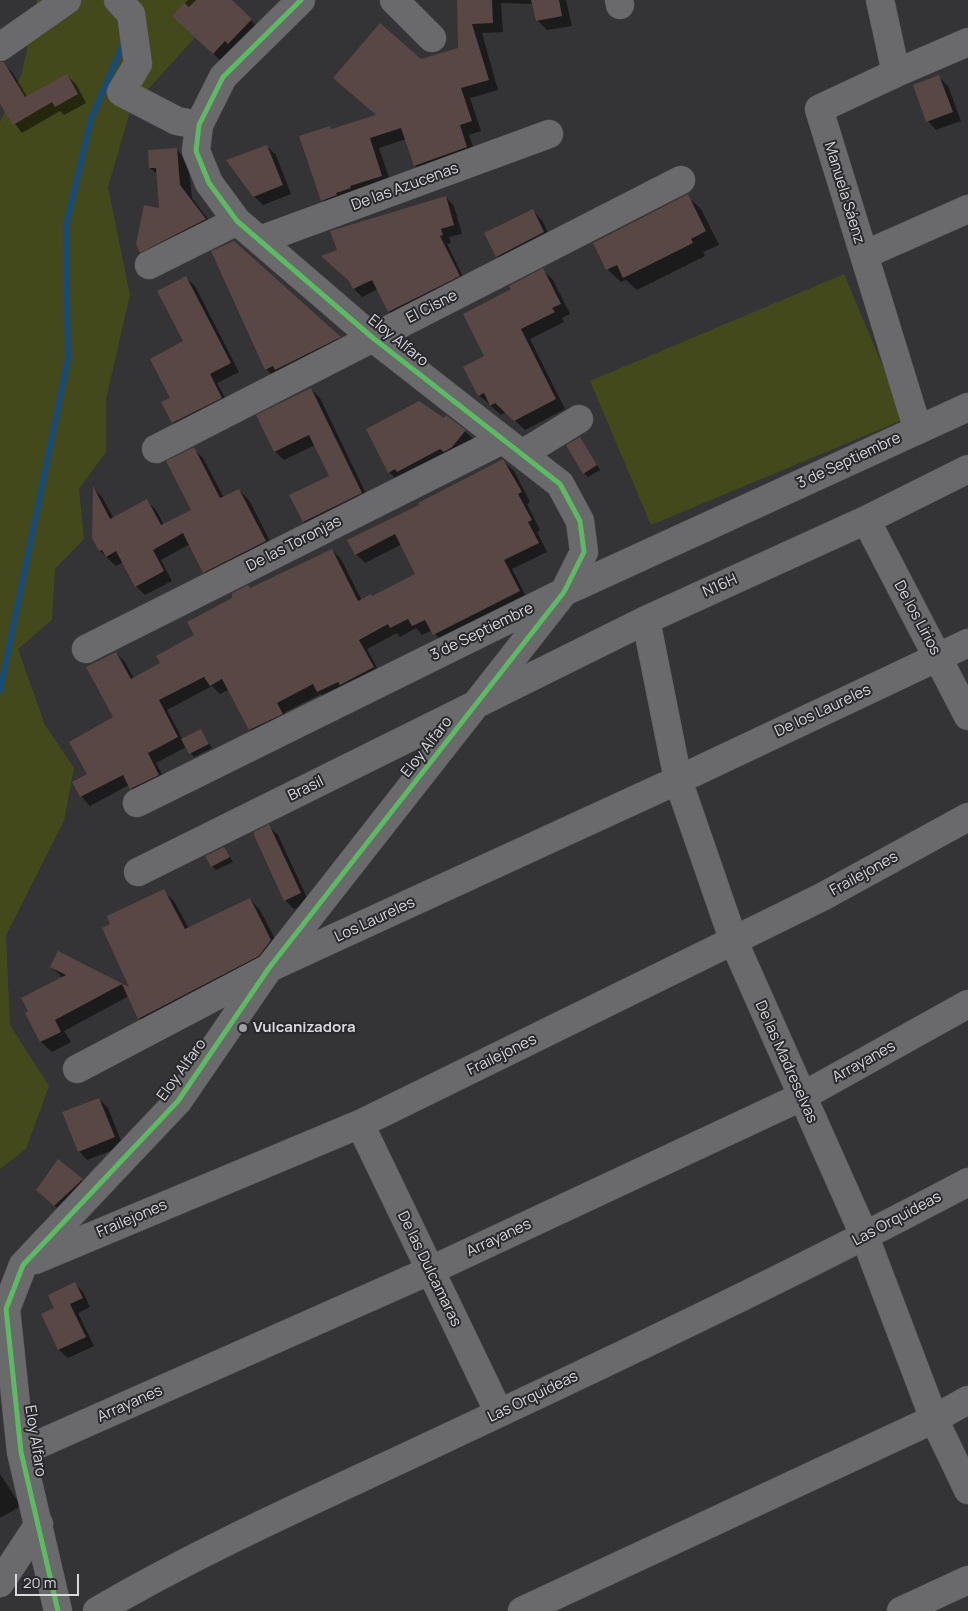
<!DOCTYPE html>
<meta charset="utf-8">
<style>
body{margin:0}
#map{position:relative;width:968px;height:1611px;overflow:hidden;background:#343336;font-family:Manrope,sans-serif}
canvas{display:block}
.scale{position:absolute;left:15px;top:1574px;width:64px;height:22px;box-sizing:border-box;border:2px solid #d9d8dc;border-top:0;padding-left:6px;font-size:15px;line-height:18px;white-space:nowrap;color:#d9d8dc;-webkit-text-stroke:4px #29282d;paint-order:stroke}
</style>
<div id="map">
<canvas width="968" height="1611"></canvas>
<div class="scale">20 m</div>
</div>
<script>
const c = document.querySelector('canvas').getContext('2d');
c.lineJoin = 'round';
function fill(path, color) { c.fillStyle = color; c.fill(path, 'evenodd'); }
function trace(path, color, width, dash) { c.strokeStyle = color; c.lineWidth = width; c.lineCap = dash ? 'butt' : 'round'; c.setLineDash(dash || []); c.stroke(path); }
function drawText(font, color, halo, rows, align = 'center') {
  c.font = font + ' Manrope,sans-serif'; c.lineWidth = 4; c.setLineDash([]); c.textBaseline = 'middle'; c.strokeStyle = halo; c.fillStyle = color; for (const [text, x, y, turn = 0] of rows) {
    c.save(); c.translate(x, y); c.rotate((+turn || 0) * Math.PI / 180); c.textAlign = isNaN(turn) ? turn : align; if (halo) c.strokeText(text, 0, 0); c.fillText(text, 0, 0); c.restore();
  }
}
fill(new Path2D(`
 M37,0H229L131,108L108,187L130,295L106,399V452L79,489L84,539L55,569L52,620L18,649L45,725L74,768L64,821L6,935L10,1025L49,1086L26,1149L0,1169V122L22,73Z
 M844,274L905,419L651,525L590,381Z`), '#44491c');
fill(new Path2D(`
 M188,0H230L261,30L224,64L174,16Z
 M458,0H566L572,26L547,30L537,20L534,4L501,3L503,32L482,33L498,90L470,98L481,131L469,135L477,158L425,175L415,165L406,139L379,148L392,186L332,211L322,200L330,128L333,130L377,116L421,60L459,49Z
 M0,63H3L12,72L28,98L67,76L76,84L86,103L64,115L60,111L22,133L0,104Z
 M939,77L948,86L961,121L936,130L928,121Z
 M267,146L276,155L291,194L263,205L254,196Z
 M176,149L188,161L192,198L217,231L153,264L141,252L161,210L158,175L150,168Z
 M687,196L701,209L719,245L703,252L705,256L637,290L626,280L621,282L607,269Z
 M446,197L454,206L462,234L449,237L451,243L447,244L467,285L398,320L389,312L378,289L362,297L354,289L338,251Z
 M533,211L542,220L552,241L505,265L497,257L485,234Z
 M234,243L340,338L352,350L279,381L266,369Z
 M543,270L553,280L570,314L562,318L564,322L530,339L565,409L525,430L506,412L501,415L479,395L486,357L513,290Z
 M186,278L195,286L239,372L217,383L230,407L182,431L173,422L163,403L172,399L185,342Z
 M311,389L320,398L370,502L313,530L304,522L291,495L330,476L315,445L284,460L275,451Z
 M445,419L465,431L474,440L398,481L389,472Z
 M580,438L600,470L588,477L584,473Z
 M194,449L203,458L224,498L239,490L249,500L275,551L214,581L204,572L190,544L161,560L172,581L145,595L136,586L123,562L116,566L100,551L94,489L102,497L114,519L146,500L156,510L164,525L193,510Z
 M503,461L514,471L530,502L527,504L540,530L537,532L547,552L512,569L528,600L443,643L432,630L422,635L416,628L400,637L397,633L367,649L382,677L327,700L321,694L285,712L291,723L260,738L250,729L228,690L220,694L212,686L167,710L183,740L201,730L212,748L194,757L186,747L156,763L167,784L140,797L129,785L90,806L81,796L73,782L88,774L115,717L116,653L125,662L134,679L162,664L251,589L332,550L341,559L362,601L372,598L417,574L402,544L365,563L356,554L421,506Z
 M269,826L278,835L309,902L294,909L285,900Z
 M224,848L233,862L216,870L212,866Z
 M163,891L174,901L189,929L250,899L260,910L281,951L150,1029L139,1018L129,996L64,1031L71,1042L52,1052L41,1042L27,1013L63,978L52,967L59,952L132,989Z
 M99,1099L108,1108L123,1146L87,1160L79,1151Z
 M82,1180L90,1189L64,1214L37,1190Z
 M74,1283L83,1292L90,1307L78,1313L94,1346L68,1358L59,1350L42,1315L56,1308Z
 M0,1474L21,1506L0,1518Z`), '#0007');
trace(new Path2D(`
 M0,691L68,359L66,226L91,119L125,40`), '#164c77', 6);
fill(new Path2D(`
 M196,0H232L252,19L228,44L225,41L213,54L172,16L184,3L189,7Z
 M457,0H492L493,23L472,24L489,80L461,88L472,121L460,125L467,147L414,166L401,128L370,138L382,176L350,186L351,188L336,193L337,195L321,201L299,136L330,126L331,129L376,115L333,78L380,23L421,59L458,48Z
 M531,0H559L562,16L536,21Z
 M0,62H4L25,97L67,74L78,94L55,107L52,102L13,125L0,104Z
 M939,75L953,112L926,122L913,85Z
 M267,145L283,185L253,197L226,160Z
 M177,148L180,185L206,219L140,253L136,244L144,205L159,208L156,168H149L148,150Z
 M688,194L706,231L691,239L693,243L623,278L617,265L606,270L593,243Z
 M446,196L454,225L441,229L443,235L440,236L460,276L388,312L372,280L353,289L349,281L321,256L337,250L330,231Z
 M533,209L544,232L496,257L484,233Z
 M234,241L303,303L341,337L275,370L273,366L265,370L211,251Z
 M543,268L561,304L552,308L555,312L521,329L556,399L514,421L495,403L490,406L484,393L478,396L463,367L484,356L463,314L511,289L509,286Z
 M186,276L231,363L210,374L222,398L172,423L161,402L170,398L150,359L183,341L157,291Z
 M311,388L362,493L303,522L289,495L329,476L309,435L274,452L256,415Z
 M419,401L444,418L446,415L466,430L452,447L444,452L440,449L397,472L395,469L388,473L366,429Z
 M580,437L597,465L583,474L566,445Z
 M194,447L220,498L239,489L266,541L203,573L183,533L153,550L164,571L135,587L116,551L106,557L102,550L99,551L92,538L93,486L110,519L147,499L161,525L191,510L166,461Z
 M503,459L522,492L518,494L532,520L528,522L539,543L504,560L520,591L433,635L425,620L412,626L408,619L390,628L388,624L359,640L374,667L340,685L338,682L317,692L313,684L277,703L283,714L249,730L222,679L210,686L204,677L159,700L178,737L148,753L159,775L130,789L123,775L80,797L72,782L87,774L69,742L113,717L86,667L116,652L131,679L160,663L156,656L194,635L187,622L232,598V593L248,585L250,588L332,549L358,601L371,594L372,596L415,574L395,534L355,555L347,540L419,505L418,503Z
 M201,729L209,744L189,754L181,739Z
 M269,824L301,893L284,901L254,835V832Z
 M224,847L230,857L211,867L205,856Z
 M164,889L185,929L250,898L271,940L259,956L138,1019L122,984L55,1020L61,1032L40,1042L25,1013L28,1011L21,998L66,975L50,967L58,951L129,987L102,928L110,924L107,916Z
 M99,1098L115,1137L78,1152L62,1112Z
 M58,1159L83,1179L54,1206L36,1190Z
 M75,1282L83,1298L70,1304L86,1337L58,1350L41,1314L54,1308L48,1295Z`), '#594746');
const minor = new Path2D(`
 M118,0L131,14L138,64L121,92L177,121L199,125
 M394,0L432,38
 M619,0L620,5
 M880,0L896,73L819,109L918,430
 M0,47L67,0
 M896,73L968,42
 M260,240L549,134
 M864,255L968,209
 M149,265L237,221
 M156,449L681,180
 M522,454L579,419
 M866,520L968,716
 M646,620L678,780L734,942L865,1237L934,1419L968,1490
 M86,649L502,440
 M137,803L564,592L968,407
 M138,872L646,620L866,520L968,469
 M77,1069L269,968L678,780L968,643
 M360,1124L499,1413
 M35,1260L360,1124L822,897L968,817
 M21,1452L429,1271L801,1097L968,1004
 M0,1583L39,1524
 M58,1611L21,1452L6,1309L23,1265L178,1101L269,968L564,592L584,552L580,521L560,484L373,338L237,221L209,183L196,151L199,125L223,77L301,0
 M97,1611C208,1546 326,1495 442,1440C619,1357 796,1273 968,1182
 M522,1611L934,1419L968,1400
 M901,1611L968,1580`);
trace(minor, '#525153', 29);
trace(minor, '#6a696c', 28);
trace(new Path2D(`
 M58,1611L21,1452L6,1309L23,1265L178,1101L269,968L564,592L584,552L580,521L560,484L373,338L237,221L209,183L196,151L199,125L223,77L301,0`), '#5cba63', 5);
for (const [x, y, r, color] of [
 [243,1028,5,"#9f9ea2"]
]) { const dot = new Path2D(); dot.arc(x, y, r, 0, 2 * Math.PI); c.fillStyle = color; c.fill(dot); trace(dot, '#29282d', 2); }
drawText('15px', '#d9d8dc', '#29282d', [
 ["De las Azucenas",405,187,-20],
 ["Manuela Sáenz",844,193,73],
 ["El Cisne",432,307,-27],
 ["Eloy Alfaro",398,341,39],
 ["3 de Septiembre",849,461,-25],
 ["De las Toronjas",294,544,-27],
 ["N16H",720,586,-24],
 ["De los Lirios",917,618,62],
 ["3 de Septiembre",482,632,-26],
 ["De los Laureles",823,711,-25],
 ["Eloy Alfaro",427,747,-52],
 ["Brasil",306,789,-26],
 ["Frailejones",864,874,-29],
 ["Los Laureles",375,920,-25],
 ["Frailejones",502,1055,-26],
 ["De las Madreselvas",786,1062,66],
 ["Arrayanes",864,1062,-29],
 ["Eloy Alfaro",182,1070,-54],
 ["Frailejones",132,1219,-23],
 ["Las Orquideas",897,1219,-28],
 ["Arrayanes",499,1238,-25],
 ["De las Dulcamaras",429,1269,64],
 ["Las Orquideas",533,1397,-26],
 ["Arrayanes",130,1404,-24],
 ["Eloy Alfaro",35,1441,81]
]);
drawText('bold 15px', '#d9d8dc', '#29282d', [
 ["Vulcanizadora",253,1028]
], 'left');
</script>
